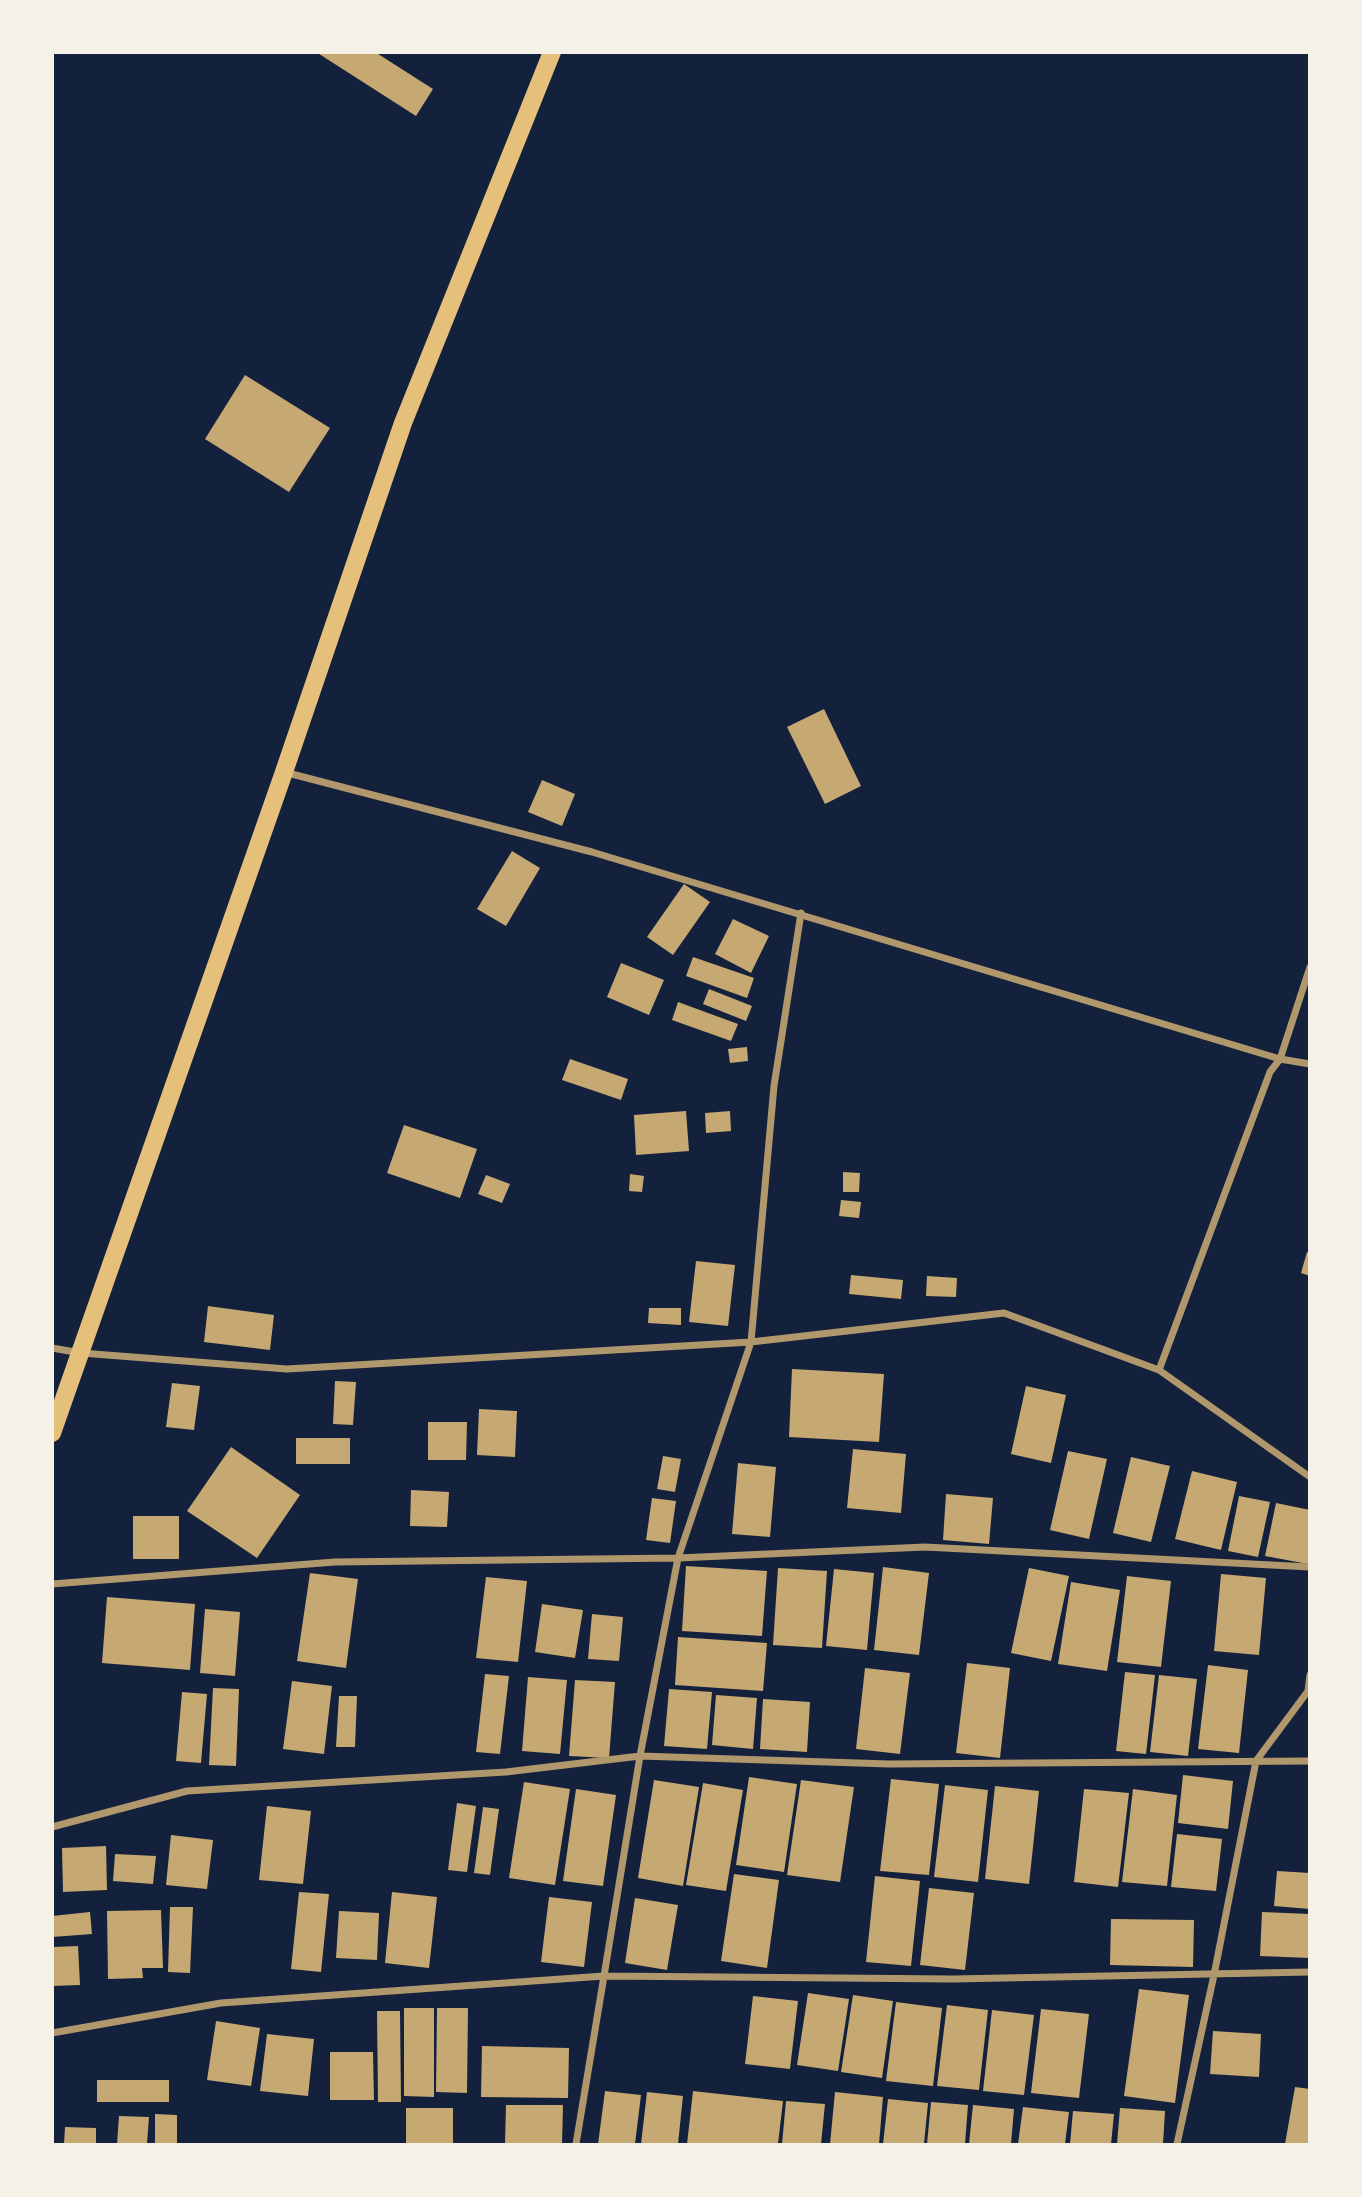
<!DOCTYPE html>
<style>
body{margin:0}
#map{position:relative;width:1362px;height:2197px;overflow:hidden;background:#14213d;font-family:"Sofia Sans Condensed",sans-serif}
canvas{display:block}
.frame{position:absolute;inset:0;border:54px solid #f6f1e7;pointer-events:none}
</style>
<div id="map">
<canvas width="1362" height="2197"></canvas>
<div class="frame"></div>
</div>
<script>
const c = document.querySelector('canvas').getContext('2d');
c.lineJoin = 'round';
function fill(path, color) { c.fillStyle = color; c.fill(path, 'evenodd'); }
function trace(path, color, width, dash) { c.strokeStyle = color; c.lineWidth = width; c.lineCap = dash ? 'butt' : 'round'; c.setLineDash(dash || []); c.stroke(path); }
fill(new Path2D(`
 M316,52H375L433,89L416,116Z
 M245,375L330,428L289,492L205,439Z
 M824,709L861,786L825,804L787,727Z
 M542,780L575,794L562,826L528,812Z
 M512,851L540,868L506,926L477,909Z
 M684,884L710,902L673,955L647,937Z
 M733,919L769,936L751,973L715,954Z
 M693,957L754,978L747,998L686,976Z
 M621,963L664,980L649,1015L607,997Z
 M709,989L752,1006L746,1021L703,1004Z
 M678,1002L738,1024L731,1041L672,1020Z
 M747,1047L748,1061L730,1063L728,1049Z
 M570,1059L628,1079L621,1100L562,1080Z
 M686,1111L689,1151L636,1155L634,1115Z
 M730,1111L731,1131L706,1133L705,1113Z
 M404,1125L477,1149L460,1198L387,1173Z
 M843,1172L860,1173L859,1192H843Z
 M630,1174L644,1176L642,1192L629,1191Z
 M486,1175L510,1184L502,1203L478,1194Z
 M841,1200L861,1202L859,1218L839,1216Z
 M1307,1252L1310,1253V1276L1301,1273Z
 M696,1261L735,1265L728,1326L689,1322Z
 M851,1275L903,1280L901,1299L849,1294Z
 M927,1276L957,1278L956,1297L926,1296Z
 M208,1306L274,1315L270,1350L204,1342Z
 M649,1308H681V1325L648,1323Z
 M792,1369L884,1374L879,1442L789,1437Z
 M335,1381L356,1382L353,1425L333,1424Z
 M172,1383L200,1386L194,1430L166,1427Z
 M1026,1386L1066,1395L1051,1463L1011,1454Z
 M479,1409L517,1411L515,1457L477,1455Z
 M428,1422H467L466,1460H428Z
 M296,1438H350V1464H296Z
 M231,1447L300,1495L257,1558L187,1511Z
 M853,1449L906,1454L901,1513L847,1508Z
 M1068,1451L1107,1459L1089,1539L1050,1530Z
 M663,1456L681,1459L675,1492L657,1489Z
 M1131,1457L1170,1466L1151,1542L1113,1533Z
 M738,1463L776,1467L770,1537L732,1534Z
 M1192,1471L1237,1482L1221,1550L1175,1539Z
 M411,1490L449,1492L447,1527L410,1526Z
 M946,1494L993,1498L989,1544L943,1540Z
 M1239,1496L1270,1502L1258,1557L1228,1551Z
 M652,1498L676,1501L670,1543L646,1540Z
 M1276,1503L1310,1510L1308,1564L1265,1556Z
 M133,1516H179V1559H133Z
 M686,1566L767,1571L762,1636L682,1631Z
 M883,1567L929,1573L919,1655L874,1650Z
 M778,1568L827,1571L822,1648L773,1645Z
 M1029,1568L1069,1576L1051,1661L1011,1653Z
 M834,1569L874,1573L867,1650L826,1646Z
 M310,1573L358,1579L346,1668L297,1661Z
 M1221,1574L1266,1578L1259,1655L1214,1651Z
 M1127,1576L1171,1581L1161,1667L1117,1662Z
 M486,1577L527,1581L518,1662L476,1658Z
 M1071,1582L1120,1590L1107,1671L1058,1664Z
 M107,1597L195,1604L190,1670L102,1663Z
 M542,1604L583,1610L575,1658L535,1652Z
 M205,1609L240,1612L235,1676L200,1673Z
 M592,1614L623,1617L619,1661L588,1659Z
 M678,1637L767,1643L763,1691L675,1685Z
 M967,1663L1010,1668L1000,1758L956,1753Z
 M1208,1665L1248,1670L1239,1753L1198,1749Z
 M865,1668L910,1673L900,1754L856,1749Z
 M1125,1672L1155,1675L1146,1754L1116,1751Z
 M485,1674L509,1676L500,1754L476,1752Z
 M1159,1675L1197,1679L1188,1756L1150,1752Z
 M528,1677L567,1680L560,1754L522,1751Z
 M575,1680L615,1682L609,1758L569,1756Z
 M292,1681L332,1686L324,1754L283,1749Z
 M213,1688L239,1689L236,1766L209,1765Z
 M669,1689L712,1692L707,1749L664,1746Z
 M182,1692L207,1694L201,1763L176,1761Z
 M716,1695L757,1698L753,1749L712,1745Z
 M339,1696H357L355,1747H336Z
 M763,1699L810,1702L807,1752L760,1749Z
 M1183,1775L1233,1781L1228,1829L1178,1823Z
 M749,1777L797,1784L784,1872L736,1865Z
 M891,1779L939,1784L929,1875L880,1871Z
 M654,1780L699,1787L683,1886L638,1878Z
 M801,1780L854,1787L840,1882L787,1875Z
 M524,1782L570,1789L555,1885L509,1878Z
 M703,1783L743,1790L726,1891L686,1885Z
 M945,1785L988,1790L978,1882L934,1877Z
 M995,1786L1039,1791L1029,1884L985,1879Z
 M576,1789L616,1795L603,1886L563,1881Z
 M1084,1789L1129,1793L1118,1887L1074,1882Z
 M1133,1789L1177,1795L1167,1886L1122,1882Z
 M457,1803L476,1806L467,1872L448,1870Z
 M267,1806L311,1811L303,1884L259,1880Z
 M483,1807L499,1809L490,1875L474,1873Z
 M1177,1834L1222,1839L1216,1891L1171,1887Z
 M171,1835L213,1840L207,1889L166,1885Z
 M106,1846L107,1890L63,1892L62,1848Z
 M115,1854L156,1856L153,1884L113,1881Z
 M1277,1871L1310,1873V1909L1274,1906Z
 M734,1874L779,1880L767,1968L721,1961Z
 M875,1876L920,1881L911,1966L866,1962Z
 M929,1888L974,1893L965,1970L920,1965Z
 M299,1892L329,1894L321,1972L291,1969Z
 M392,1892L437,1897L429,1968L385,1963Z
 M549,1897L592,1902L584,1967L541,1962Z
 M635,1898L678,1905L667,1970L625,1963Z
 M170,1907H193L190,1973L168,1972Z
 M161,1910L163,1968H142L143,1978L108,1979L107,1911Z
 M339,1911L379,1913L377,1960L336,1958Z
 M90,1912L92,1934L52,1937V1916Z
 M1262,1912L1310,1914V1958L1260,1956Z
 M1111,1919L1194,1920L1193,1967L1110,1965Z
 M78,1946L80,1985L52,1986V1947Z
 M1139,1989L1189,1995L1175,2103L1124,2096Z
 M808,1993L849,1999L838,2071L797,2065Z
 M853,1995L893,2001L882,2078L841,2072Z
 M753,1996L798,2001L790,2069L745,2064Z
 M896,2002L942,2008L933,2086L886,2081Z
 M947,2005L988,2010L979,2090L937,2086Z
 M404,2008H434V2097L404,2096Z
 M437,2008H468L467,2093L436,2092Z
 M1041,2009L1089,2014L1079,2098L1031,2093Z
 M992,2010L1034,2015L1024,2095L983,2091Z
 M377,2011H400L401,2102H378Z
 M216,2021L260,2028L251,2086L207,2080Z
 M1213,2031L1261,2034L1259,2077L1210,2074Z
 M267,2034L314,2039L308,2096L260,2091Z
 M482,2046L569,2048L568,2098L481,2097Z
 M330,2052H373L374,2100H330Z
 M97,2080H169V2102H97Z
 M1295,2087L1310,2089V2144H1285Z
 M605,2091L641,2095L635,2144H598Z
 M693,2091L783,2101L778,2144H687Z
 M647,2092L683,2096L678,2144H641Z
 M835,2092L883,2097L879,2144H830Z
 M888,2099L928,2103L924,2144H883Z
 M786,2101L825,2104L821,2144H782Z
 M931,2102L968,2105L965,2144H927Z
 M506,2105H563L562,2144H505Z
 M973,2105L1014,2109L1011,2144H969Z
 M1023,2107L1069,2112L1065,2144H1018Z
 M406,2108H453V2144H406Z
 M1120,2108L1165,2111L1163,2144H1117Z
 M1073,2111L1114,2114L1111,2144H1070Z
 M155,2114L177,2115V2144H155Z
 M119,2116L149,2117L147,2144H117Z
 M65,2127L96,2128V2144H64Z`), '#c6a872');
trace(new Path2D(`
 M284,772L592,852L1280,1059L1270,1072L1159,1370
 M801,913L774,1086L751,1342L678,1558L925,1547L1310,1567
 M1310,967L1280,1059L1310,1064
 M52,1348L81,1353L287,1369L751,1342L1004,1313L1159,1370L1310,1477
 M52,1584L335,1562L678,1558L640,1756L604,1976L953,1979L1310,1972
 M52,1827L187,1791L506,1772L640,1756L889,1764L1310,1761
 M52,2033L221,2003L604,1976L576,2144
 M1177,2144L1214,1975L1256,1761L1308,1691L1310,1675`), '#b1986c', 7);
trace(new Path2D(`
 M52,1433L284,772L403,423L552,52`), '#e5c07b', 18);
</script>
